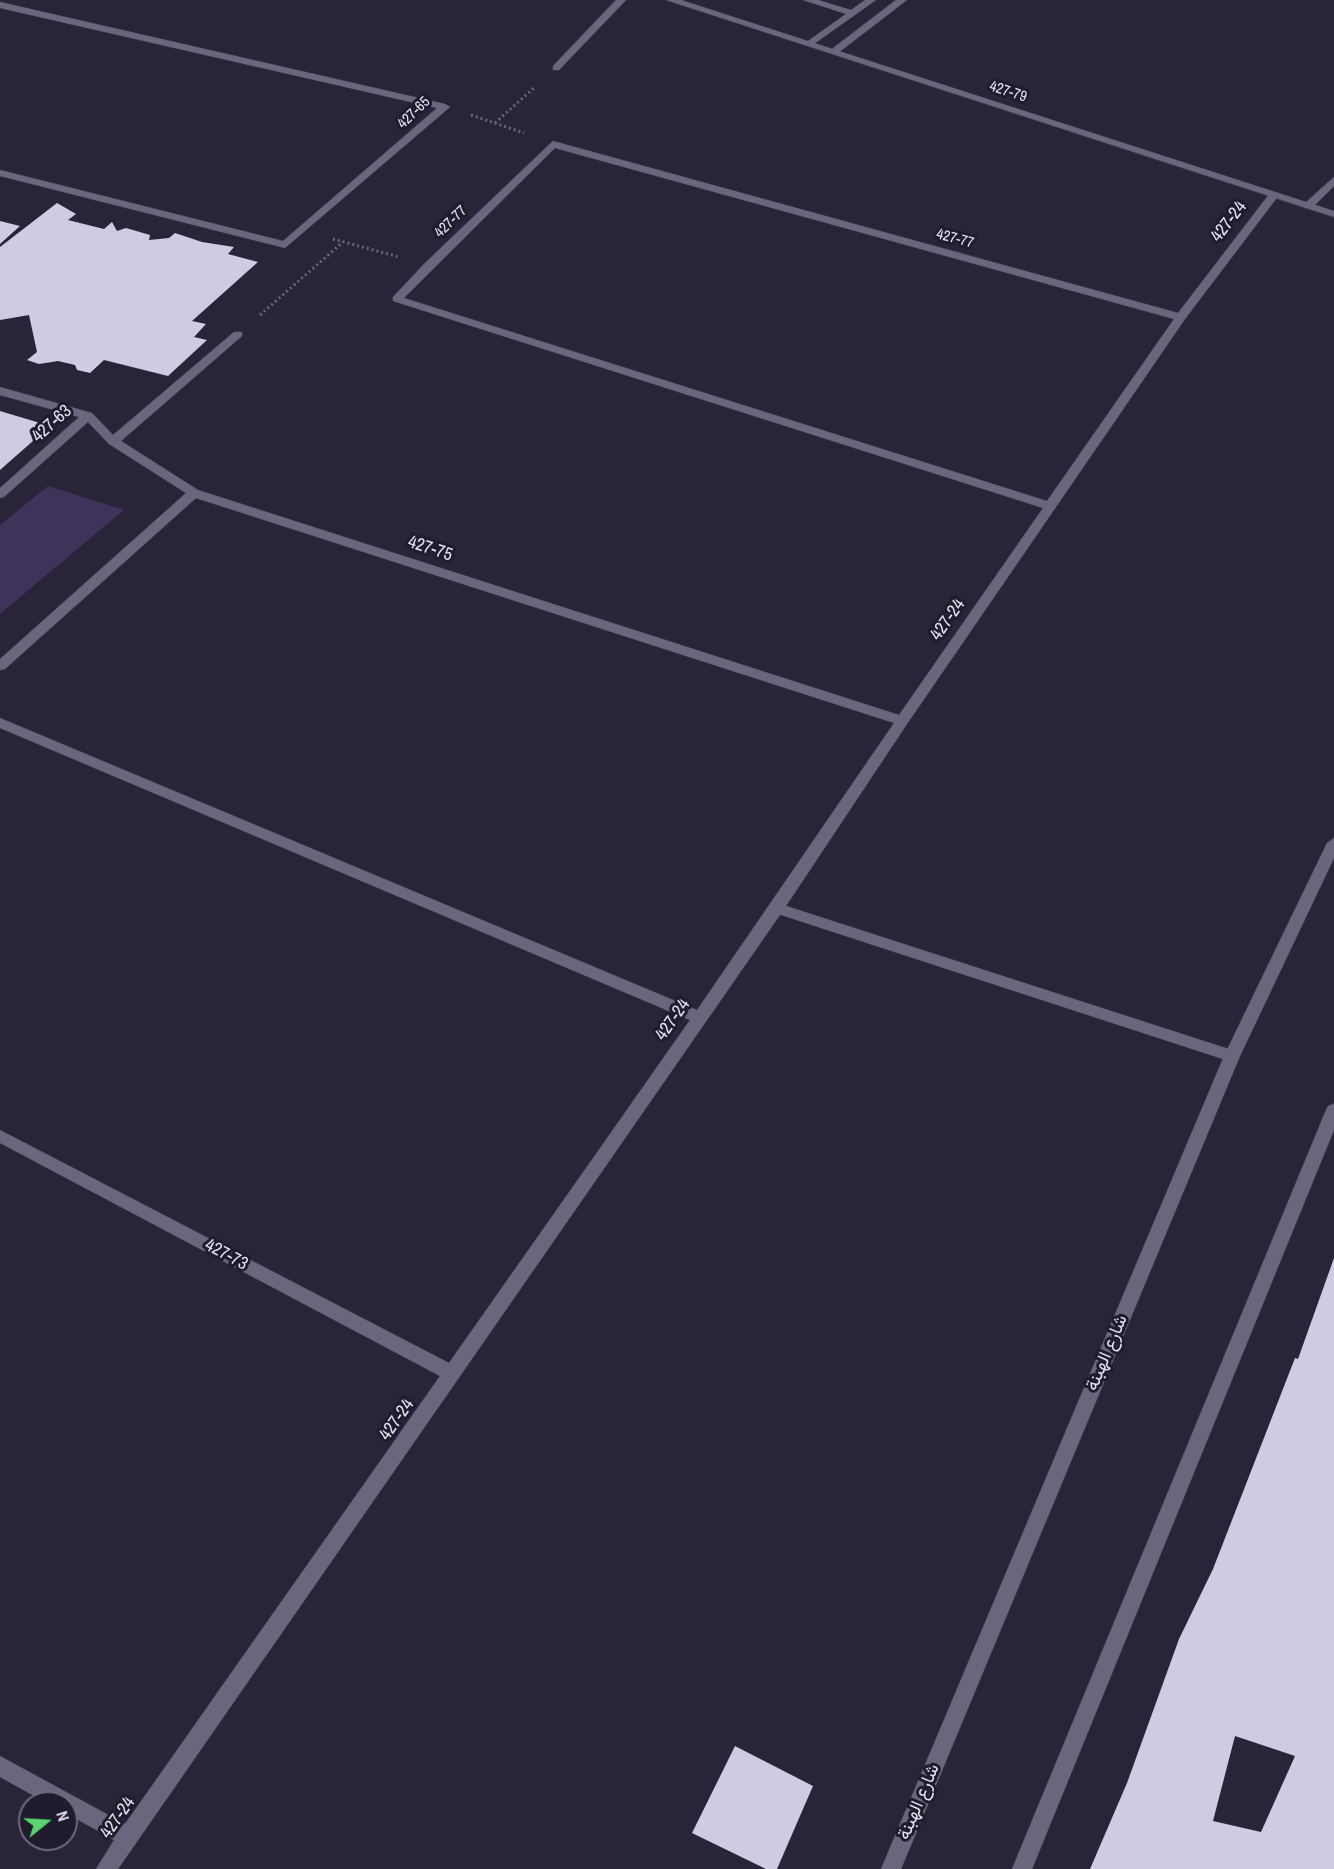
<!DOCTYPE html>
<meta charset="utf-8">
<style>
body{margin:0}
#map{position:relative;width:1334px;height:1869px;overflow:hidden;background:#2a2439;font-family:"Archivo Narrow",sans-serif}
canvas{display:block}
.north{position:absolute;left:18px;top:1791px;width:60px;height:60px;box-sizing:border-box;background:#211b2e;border:2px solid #6f6a7b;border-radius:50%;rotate:72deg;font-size:16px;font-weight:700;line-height:24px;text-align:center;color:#e4e0ee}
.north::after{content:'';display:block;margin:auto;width:21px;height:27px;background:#58d570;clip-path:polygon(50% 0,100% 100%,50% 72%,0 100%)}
</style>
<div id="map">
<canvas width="1334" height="1869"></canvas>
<div class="north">N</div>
</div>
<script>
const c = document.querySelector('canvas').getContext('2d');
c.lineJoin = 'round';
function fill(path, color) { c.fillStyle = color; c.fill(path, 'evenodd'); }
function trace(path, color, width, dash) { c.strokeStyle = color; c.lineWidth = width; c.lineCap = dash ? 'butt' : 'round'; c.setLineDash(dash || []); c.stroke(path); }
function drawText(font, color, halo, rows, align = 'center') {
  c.font = font + ' "Archivo Narrow",Vazirmatn,sans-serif'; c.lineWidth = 6; c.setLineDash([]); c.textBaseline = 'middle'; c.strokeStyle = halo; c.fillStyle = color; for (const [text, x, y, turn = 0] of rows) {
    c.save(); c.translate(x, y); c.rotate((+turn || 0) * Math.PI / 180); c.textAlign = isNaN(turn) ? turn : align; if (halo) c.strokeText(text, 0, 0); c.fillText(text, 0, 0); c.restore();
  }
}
fill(new Path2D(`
 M48,486L124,510L0,614V525Z`), '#3f325b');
fill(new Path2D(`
 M57,203L76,214L68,220L104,229L112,222L117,231L126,228L150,235L149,240L169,238L175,233L202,242L234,247L228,254L258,262L192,321L206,324L194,337L207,340L168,376L104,360L90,373L77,370L75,365L58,361L39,364L27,360L37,352L29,315L0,320V247Z
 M0,221L20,226L0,244Z
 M0,411L50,426L0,470Z
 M1334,1258V1869H1090L1127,1783L1179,1639L1213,1569L1295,1358L1298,1359ZM1235,1736L1295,1756L1261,1832L1213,1821Z
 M735,1746L813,1786L777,1869H766L692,1833Z`), '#d1cae5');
const service = new Path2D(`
 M777,903L1238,1052L1240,1056L1238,1060L1232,1062L772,912L770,908Z`);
const minor = new Path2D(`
 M616,0H626L559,70H553V66Z
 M803,0H818L851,10L865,0H876L811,46L806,43L808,41L846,14Z
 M896,0H907L838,53H832V49Z
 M0,2L445,104L450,107L285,248L0,176V170L283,241L437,108L0,8Z
 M553,141L1178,313L1270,193L1279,195L1185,319L907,724L782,912L118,1869H96L114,1840L66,1813V1803H47L0,1777V1756L125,1824L440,1376L0,1143V1130L449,1363L690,1020L0,728V718L697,1010L894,723L196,498L5,669L0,670V659L186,493L109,444L88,422L4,497L0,498V488L79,417L0,395V387L92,413L113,435L234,332H242V336L121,441L198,490L899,715L1043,508L393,301V297L425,263ZM555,148L1174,319L1047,501L404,298Z
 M1334,177V186L1312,208H1304V204Z`);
const tertiary = new Path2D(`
 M666,0H681L1334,211V217Z
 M1334,838V858L1240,1056L901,1869H881L1224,1056L1327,843Z
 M1334,1104V1130L1032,1869H1012L1326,1110L1328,1106Z`);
trace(service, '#454051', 1);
trace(minor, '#454051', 1);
trace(tertiary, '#454051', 1);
trace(new Path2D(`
 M471,115L524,133
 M495,123L535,87
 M333,239L399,257
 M260,315L343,242`), '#696476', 3, [2, 3]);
fill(service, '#6b657d');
fill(minor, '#6b657d');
fill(tertiary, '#6b657d');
drawText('15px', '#e4e0ee', '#211b2e', [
 ["427-79",1008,92,18],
 ["427-65",414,113,-44],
 ["427-77",451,222,-44],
 ["427-77",955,239,15]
]);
drawText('18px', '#e4e0ee', '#211b2e', [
 ["427-24",1229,222,-52],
 ["427-63",52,424,-42],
 ["427-75",430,549,18],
 ["427-24",948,620,-55],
 ["427-24",673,1020,-55],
 ["427-73",226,1255,28],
 ["شارع الهبنة",1107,1353,-67],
 ["427-24",397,1420,-55],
 ["شارع الهبنة",919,1802,-67],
 ["427-24",118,1818,-55]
]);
</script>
